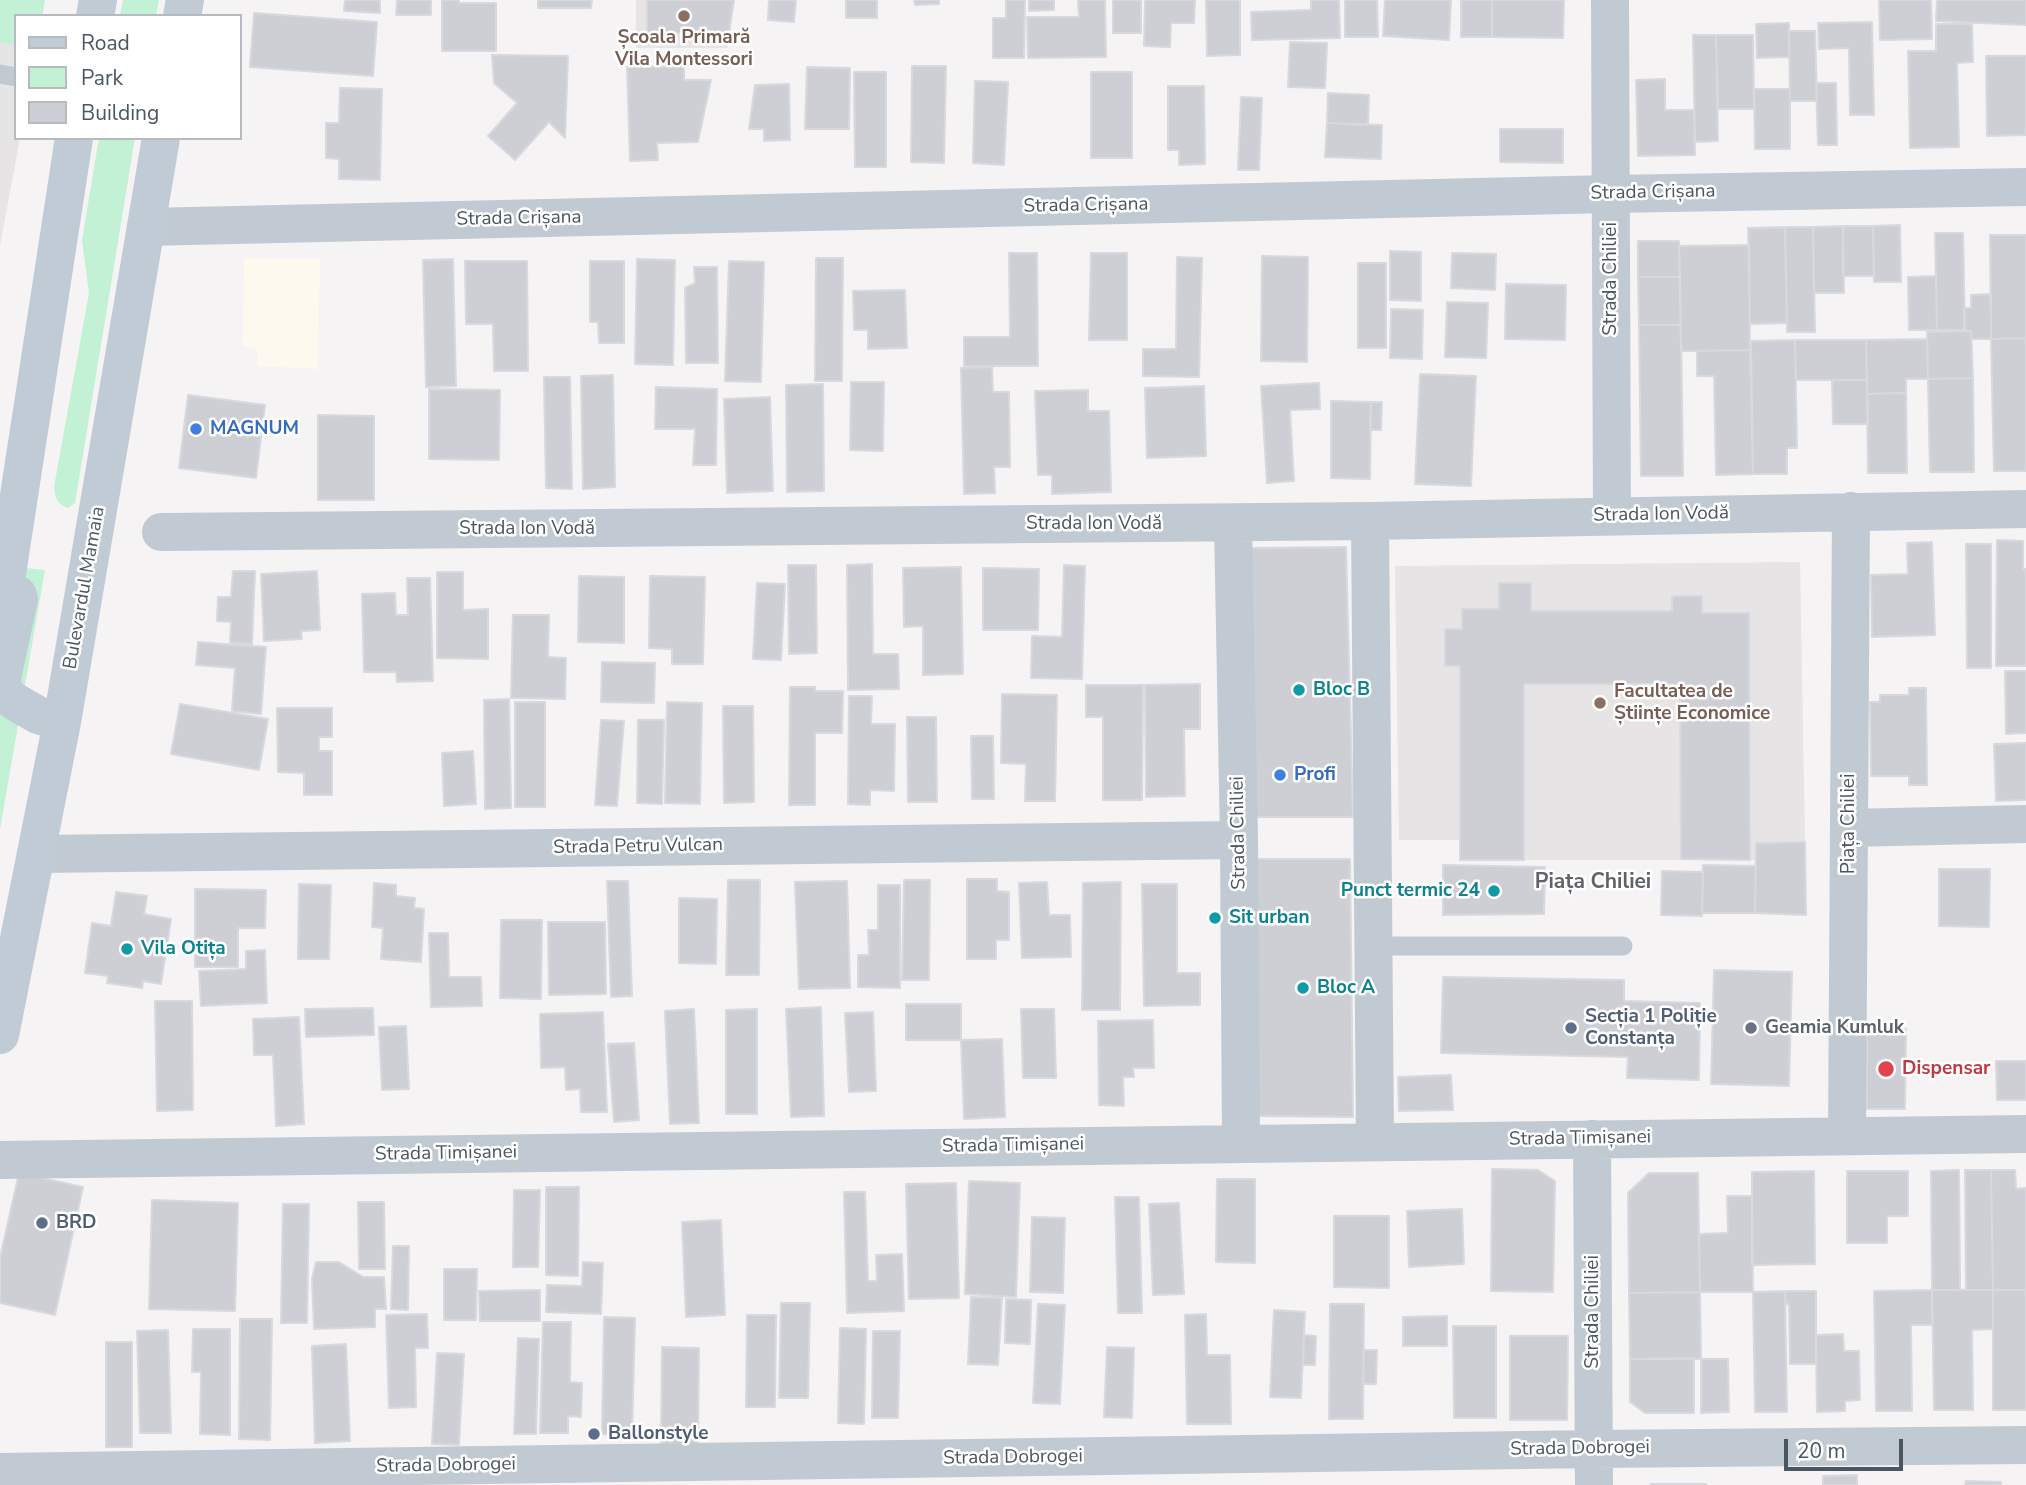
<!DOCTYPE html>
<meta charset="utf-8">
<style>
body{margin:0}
#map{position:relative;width:2026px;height:1485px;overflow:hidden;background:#f5f3f3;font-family:"Nunito Sans",sans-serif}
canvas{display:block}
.legend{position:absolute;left:14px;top:14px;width:228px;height:126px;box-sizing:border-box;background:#fff;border:2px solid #b7bbc0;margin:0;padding:9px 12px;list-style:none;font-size:21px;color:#4a5661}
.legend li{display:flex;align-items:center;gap:14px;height:35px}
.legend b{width:35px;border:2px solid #b7bbc0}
.scale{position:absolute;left:1784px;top:1439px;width:119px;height:32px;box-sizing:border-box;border:4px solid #4a5661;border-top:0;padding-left:9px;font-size:21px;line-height:24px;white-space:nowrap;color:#4a5661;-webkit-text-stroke:5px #fff;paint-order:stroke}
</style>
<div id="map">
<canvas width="2026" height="1485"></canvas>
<ul class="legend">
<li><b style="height:9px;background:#c1cbd6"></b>Road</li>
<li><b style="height:19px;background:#c3f1d5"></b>Park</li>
<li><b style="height:19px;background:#cdcfd5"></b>Building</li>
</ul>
<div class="scale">20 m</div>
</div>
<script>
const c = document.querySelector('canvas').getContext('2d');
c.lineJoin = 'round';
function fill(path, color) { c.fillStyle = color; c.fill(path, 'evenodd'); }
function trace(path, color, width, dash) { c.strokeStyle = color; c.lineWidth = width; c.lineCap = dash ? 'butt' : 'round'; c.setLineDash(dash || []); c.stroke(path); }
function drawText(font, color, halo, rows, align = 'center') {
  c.font = font + ' "Nunito Sans",sans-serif'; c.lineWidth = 5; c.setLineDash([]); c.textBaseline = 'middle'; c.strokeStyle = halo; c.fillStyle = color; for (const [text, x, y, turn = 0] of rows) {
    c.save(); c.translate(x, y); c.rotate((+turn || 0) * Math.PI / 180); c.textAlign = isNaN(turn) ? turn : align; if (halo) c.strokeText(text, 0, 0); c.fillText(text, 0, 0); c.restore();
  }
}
fill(new Path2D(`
 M244,258L320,259L318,369L257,366V348L243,346Z`), '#fdf9ef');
fill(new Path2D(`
 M0,0H45L42,16H16V138H20L0,246Z
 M636,0H734L728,48H636Z
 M1800,562L1805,842L1756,843V860H1460L1459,840H1399L1395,566Z`), '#e6e4e5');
fill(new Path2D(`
 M0,0H45L42,16H16V45L0,42Z
 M123,0H159L156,16H120Z
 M99,138H135L75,503L68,508C57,504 55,498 54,487L89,293L82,240Z
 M16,567L45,570L0,829V657Z`), '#c3f1d5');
const building = new Path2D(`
 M345,0H380V13L344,11Z
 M397,0H431V15H396Z
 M442,0H459V3H496V51H442Z
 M538,0H592L591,8H538Z
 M647,0H734L729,33H647Z
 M769,0H796L794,22L768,20Z
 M846,0H877V18H846Z
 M914,0H939V4L915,5Z
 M1006,0H1025L1024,58H993V18H1006Z
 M1029,0H1054V10L1029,11Z
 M1078,0H1105L1106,57L1028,58L1027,17H1079Z
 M1113,0H1141V33H1113Z
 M1145,0H1195L1194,23H1171L1170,47L1144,46Z
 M1206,0H1240V55L1207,56Z
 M1311,0H1339L1340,38L1252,40L1251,12L1311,10Z
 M1345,0H1377L1378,37H1345Z
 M1385,0H1451L1449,40L1383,36Z
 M1461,0H1492V37H1461Z
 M1492,0H1564L1563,38L1492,37Z
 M1879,0H1931L1932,39L1880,40Z
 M1937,0H2026V25L1936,21Z
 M254,13L377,22L373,76L250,67Z
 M1872,22L1874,115H1850L1849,48L1819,49L1818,23Z
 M1789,23V57L1757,58L1756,24Z
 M1936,24H1972L1973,62L1957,63L1959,147L1910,148L1908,51H1936Z
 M1789,31H1815L1817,101H1790Z
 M1693,35H1716L1718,141L1695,142Z
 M1716,35H1753L1754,109H1718Z
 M1290,42L1327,43L1325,88L1288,87Z
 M492,55L568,56L565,138L549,122L515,160L488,136L517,103L494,83Z
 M1986,56H2026V135L1987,136Z
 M684,66V80H711L698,142L657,143L658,160L630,161L627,67Z
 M912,66H946L944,163L911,162Z
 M807,67L850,68L849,129H805Z
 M854,72H886V167H855Z
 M1091,72H1132V158H1091Z
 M1665,79V110H1694L1695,155L1638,156L1636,80Z
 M975,81L1008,82L1004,165L973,163Z
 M1816,83H1836L1837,145H1818Z
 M789,84L790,140L764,141V129H749L755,85Z
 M1168,86H1204L1205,164L1179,165V150H1168Z
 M340,88L382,89L380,180L339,179V159L326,158V123H339Z
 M1754,89H1790V149H1755Z
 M1328,93L1369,95L1368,125L1327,123Z
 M1241,97L1262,98L1259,170H1238Z
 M1327,123L1382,125L1381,159L1325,157Z
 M1500,129H1563V163L1500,162Z
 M1900,225L1901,282H1874L1873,226Z
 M1843,226H1873L1874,276H1843Z
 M1843,226L1844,293H1814L1813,227Z
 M1785,227H1813L1815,332H1787Z
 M1785,227L1787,323L1750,324L1748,228Z
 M1935,233H1963L1965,330H1937Z
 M1990,235H2026V338L1991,339Z
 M1638,241H1679L1680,277H1638Z
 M1749,245L1750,350L1681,351L1679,246Z
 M1390,251L1421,252V301L1390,300Z
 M1009,253H1037L1038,366H964V337H1010Z
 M1091,253H1127V340H1089Z
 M1452,253L1496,254L1495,290L1451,288Z
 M1262,256L1308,257L1307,362L1261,361Z
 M1177,257L1202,258L1199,377L1143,376V349H1176Z
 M816,258H843L842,381H815Z
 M453,259L456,386L426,387L423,260Z
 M637,259L675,260L673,365L635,364Z
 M465,261H527L528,371H494L493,324H466Z
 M590,261H624V343H599L598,322H590Z
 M729,261L764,262L761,382L725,381Z
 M1358,263H1386V348H1358Z
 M694,267H717L718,363H686L685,288L695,283Z
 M1936,276L1937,330H1909L1908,277Z
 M1638,277H1680L1681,325H1639Z
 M1506,284L1566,285L1565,340L1505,339Z
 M905,290L907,348L868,349V330H854L853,291Z
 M1991,294V339H1972L1971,331H1964V308H1971V295Z
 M1447,302L1488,303L1486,358L1445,357Z
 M1391,309L1423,310L1422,359L1390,358Z
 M1639,325H1681L1683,476H1641Z
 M1971,331L1973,378L1928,379L1927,332Z
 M2026,338V471H1994L1991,339Z
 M1927,339L1928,379H1906V393L1867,394L1866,340Z
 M1795,340H1866L1867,380H1796Z
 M1795,340L1797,448H1787V474H1753L1751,341Z
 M1750,350L1753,474L1716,475L1714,376H1697V351Z
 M992,367L993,392H1009L1010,467H994L995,493L964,494L961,368Z
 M1420,374L1476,376L1471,486L1415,484Z
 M613,375L615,487L583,489L581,376Z
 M544,377H570L572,489L546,488Z
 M1973,378L1974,472H1930L1928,379Z
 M1832,380H1867L1868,424H1833Z
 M851,382H884L883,451L850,450Z
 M1319,383L1320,409L1290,410L1294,481L1267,483L1261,386Z
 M823,384L824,491L787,492L786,385Z
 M1204,386L1206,456L1147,458L1145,388Z
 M656,387L717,389L716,465H693L695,429H655Z
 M429,389L500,390L499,460L429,459Z
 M1088,390V411H1109L1111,492L1052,494V475H1038L1035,391Z
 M1894,393H1906L1907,473H1868L1867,394Z
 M188,395L265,405L256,478L179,468Z
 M770,397L773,491L727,493L724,399Z
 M1331,401L1371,402L1370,479L1331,478Z
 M1371,402H1382L1381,430H1370Z
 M318,415L374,416V500H318Z
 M1997,540L2023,541V569H2026V666H1996Z
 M1932,542L1935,635L1872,637L1871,575L1908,574L1907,543Z
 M1966,544H1991V668H1967Z
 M1346,547L1353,817H1251L1246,548Z
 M872,564L873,654H898L899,689L848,690L847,565Z
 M788,565H816L817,653L789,654Z
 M1064,565L1085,566L1082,679L1031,678L1032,636L1062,637Z
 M961,567L963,674L923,675V626L904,627L903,568Z
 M983,568L1039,569L1038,630H983Z
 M233,571H255L252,644L230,643L231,622L217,621L218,597H231Z
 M317,571L320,630L301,631L302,639L264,641L261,574Z
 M437,572H463V610L488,609V659L437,658Z
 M579,576L624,577V643L578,642Z
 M650,576L705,577L703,664H672V649L649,648Z
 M407,578H430L433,681L397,682L396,672H364L362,594L395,593L396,615H408Z
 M757,583L785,584L781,660L753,659Z
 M1499,583H1531V611H1672V596H1702V613H1749L1750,860L1681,859L1680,684H1524V860H1460V666H1445V629H1462V609H1499Z
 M513,615H549L548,657L566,658L565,699L511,698Z
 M198,642L266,647L261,714L232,711L235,668L196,665Z
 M602,662L655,663L654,703L601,702Z
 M2005,671H2026V733L2006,734Z
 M1200,684V729H1184L1185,796L1146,797L1145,685Z
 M1086,685H1143L1142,800H1103V717H1086Z
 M790,687H815V691H843L842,733H815V805H789Z
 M1909,688H1926L1927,785H1909V776H1871L1870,702H1880V695H1909Z
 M1002,694L1057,695L1055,801H1025L1026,764L1001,763Z
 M849,696H872L871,724H895L894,791L870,790V805L848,804Z
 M509,699L511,808L485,809L484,700Z
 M515,702H545V807H515Z
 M667,702L702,703L700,804L665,803Z
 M180,704L268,719L259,770L171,754Z
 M723,706H753L754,802L724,803Z
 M277,708H332V737H319V751H332V795H304V773L278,772Z
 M907,717H936L937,802H908Z
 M601,720L624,721L617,806L595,805Z
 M638,720H664L662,804L637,803Z
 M971,736H993L994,799H972Z
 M2026,743V800L1996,801L1994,744Z
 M473,751L476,804L444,806L442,753Z
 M1805,842L1806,915L1755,913L1756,843Z
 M1253,859H1350L1353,1117L1254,1116Z
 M1443,865L1545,867L1544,914L1443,915Z
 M1703,865L1756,866L1755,913H1702Z
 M1939,869H1990L1989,927L1939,926Z
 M1662,871L1703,872L1702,916L1661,915Z
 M967,879H997V891L1009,892V940H996V959H967Z
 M728,880H760L759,975H726Z
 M904,880H930L929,980H902Z
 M607,881H628L632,996L611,997Z
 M847,881L850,988L799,989L795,882Z
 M1047,882L1049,915H1070L1071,957L1022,958L1019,883Z
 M1121,882L1120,1010H1082L1083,883Z
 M374,883L396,885V896L415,898L414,908L424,909L421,962L381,959L383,928L372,927Z
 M299,884L331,885L329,959H298Z
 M1142,884H1177V973H1200V1005L1144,1006Z
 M878,885H900V988L858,987V955H869L868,930H878Z
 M195,889L266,890L265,928H238V967H195Z
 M116,892L147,896L144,914L171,919L161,984L143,981L142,988L107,983L108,976L85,973L92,923L111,926Z
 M679,898L717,899L716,964L679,963Z
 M501,920H542L541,999L500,998Z
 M548,922H605L606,994L549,995Z
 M429,933H448L449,977H481L482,1006L431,1007Z
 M265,950L267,1003L201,1006L199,971L246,969V951Z
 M1714,970L1792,972L1789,1086L1711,1084Z
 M1443,977L1624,980V1001L1700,1003L1699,1080L1627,1078L1628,1057L1441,1053Z
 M155,1001H192L193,1110L157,1111Z
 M906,1004H961V1040H906Z
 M821,1007L824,1116L791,1117L786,1009Z
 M373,1008L374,1035L306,1037L305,1009Z
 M694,1009L699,1123L670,1124L665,1011Z
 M757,1009V1114H726V1010Z
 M1021,1009H1054L1056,1078H1023Z
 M603,1012L607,1112H581L580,1089L566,1090L565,1067L541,1068L540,1014Z
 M873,1012L876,1091L849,1092L845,1013Z
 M299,1017L304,1124L276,1126L273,1055H254L253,1019Z
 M1153,1020L1154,1068H1133L1134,1077H1123L1124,1106L1099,1105L1098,1021Z
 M406,1026L409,1089L382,1090L379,1027Z
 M1867,1029H1906L1905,1109H1867Z
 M1002,1039L1005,1117L964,1119L961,1040Z
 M634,1043L639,1120L614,1122L608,1044Z
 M1996,1061H2026V1100H1997Z
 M1451,1075L1453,1110L1399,1111L1398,1077Z
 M1492,1169L1538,1170L1555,1181L1553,1292L1491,1291Z
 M1959,1170L1960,1290H1932L1931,1171Z
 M1965,1170H1991L1993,1290H1966Z
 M1991,1170H2015L2016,1189L2026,1188V1290H1993Z
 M1814,1171L1815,1264L1752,1265V1172Z
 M1847,1171H1908V1216H1887V1243H1847Z
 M19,1173L83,1187L55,1315L0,1303V1258Z
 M1649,1173H1698L1700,1292L1629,1293L1628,1193Z
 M1217,1179H1255V1263L1216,1262Z
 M969,1181L1020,1183L1016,1297L965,1294Z
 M956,1183L959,1298L909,1299L906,1184Z
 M546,1187H579L578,1276L546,1275Z
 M514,1190H540L538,1267H513Z
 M844,1192H865L868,1281H877L876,1255L902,1254L904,1311L847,1313Z
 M1727,1196H1752L1753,1292H1700L1699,1234L1728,1233Z
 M1115,1197H1139L1142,1313H1118Z
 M152,1200L238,1203L235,1311L149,1309Z
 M358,1202H384L385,1269H359Z
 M1179,1203L1184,1294L1153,1295L1149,1204Z
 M283,1204H309L307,1323H281Z
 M1462,1209L1464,1264L1409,1267L1407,1211Z
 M1334,1216H1389V1288L1334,1287Z
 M1032,1217L1065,1218L1063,1293L1030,1292Z
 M721,1220L725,1315L686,1317L682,1222Z
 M393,1246H409L408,1310L391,1309Z
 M316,1262H339L363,1277H384L386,1309H375V1327L314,1329L312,1279Z
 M583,1262L603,1263L601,1314L546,1312L547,1285L582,1286Z
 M444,1269H477L476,1320H444Z
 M540,1290V1321H480L479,1291Z
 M1932,1290H1993V1329L1972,1330L1973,1410H1934Z
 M1932,1290V1325H1911L1912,1411H1876L1874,1291Z
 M1993,1290H2026V1410H1993Z
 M1785,1291L1787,1412H1755L1753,1292Z
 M1785,1291H1816V1364H1790L1789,1304H1786Z
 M1700,1292L1701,1359H1630L1629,1293Z
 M971,1297L1002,1298L998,1365L968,1364Z
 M1006,1299L1031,1300L1030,1344L1005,1343Z
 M781,1303H810L808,1398H779Z
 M1038,1304L1065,1305L1060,1404L1033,1403Z
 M1330,1304H1364L1363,1419H1329Z
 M1274,1310L1305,1312L1301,1398L1270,1397Z
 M427,1314L428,1348H415L416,1407L389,1408L386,1315Z
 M1206,1314L1207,1355H1230L1231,1424H1187L1185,1315Z
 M747,1315H776L775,1407H746Z
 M1447,1316V1346H1403V1317Z
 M604,1317L635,1318L632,1435L602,1434Z
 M240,1319H272L270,1440L239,1439Z
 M543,1322H571L570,1382L582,1383L581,1417L568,1416V1433H540Z
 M1453,1326H1496V1418H1454Z
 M840,1328L866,1329L864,1424L838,1423Z
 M193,1329H230V1435L200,1434L201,1372H192Z
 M168,1330L171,1433H140L137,1331Z
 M873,1331H900L898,1418H872Z
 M1843,1334L1844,1351H1859L1860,1400L1845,1401V1411L1817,1412L1816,1335Z
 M1304,1335L1316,1336L1315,1365H1303Z
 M1510,1336H1568L1567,1420H1510Z
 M518,1338L539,1339L536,1434H514Z
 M106,1342H132V1447H106Z
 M346,1344L350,1441L315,1443L312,1346Z
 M662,1347L699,1348L698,1444H661Z
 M1107,1347L1134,1348L1132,1418L1104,1417Z
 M1364,1350H1377L1376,1384H1363Z
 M437,1353L464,1354L459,1445L432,1444Z
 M1694,1358V1413H1645L1630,1402V1359Z
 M1701,1359H1728L1729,1412L1701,1413Z
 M1857,1475V1485H1823V1476Z
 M1966,1481L2001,1482V1485H1965Z
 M1651,1484H1706V1485H1651Z`);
fill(building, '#cdcfd5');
trace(building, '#d7d9de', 2);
trace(new Path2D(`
 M0,74L16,77
 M1374,946H1623`), '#c1cad2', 19);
trace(new Path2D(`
 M1610,0L1612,517
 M146,227L1611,194L2026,187
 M1370,521L1375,1141
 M1233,523L1239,840L1241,1143
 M161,532L1370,521L2026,509
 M1849,828L2026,824
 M37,854L1239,840
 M1847,1136L1851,511
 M1592,1139L1594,1485
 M0,1160L2026,1134
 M0,1472L1593,1449L2026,1445`), '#c1cad2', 38);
trace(new Path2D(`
 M95,16L98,0
 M182,16L185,0
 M18,595L19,599L1,683L7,696L17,703L38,715L62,722
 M0,619L74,138
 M0,1035L62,722L161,138`), '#c1cbd6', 38);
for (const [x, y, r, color] of [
 [684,16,7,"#8d6e63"],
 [196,429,7,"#3f7fe0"],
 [1299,690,7,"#0f9aa8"],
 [1600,703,7,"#8d6e63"],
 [1280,775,7,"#3f7fe0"],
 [1494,891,7,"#0f9aa8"],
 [1215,918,7,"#0f9aa8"],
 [127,949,7,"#0f9aa8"],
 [1303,988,7,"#0f9aa8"],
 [1571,1028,7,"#5c6f8a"],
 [1751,1028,7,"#6b7280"],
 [1886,1069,9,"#e0444e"],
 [42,1223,7,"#5c6f8a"],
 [594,1434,7,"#5c6f8a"]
]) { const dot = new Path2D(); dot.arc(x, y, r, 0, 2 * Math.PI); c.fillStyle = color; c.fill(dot); trace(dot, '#fff', 2.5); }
drawText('bold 19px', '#785e54', '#fff', [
 ["Școala Primară",684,38],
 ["Vila Montessori",684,60],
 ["Facultatea de",1614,692,"left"],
 ["Științe Economice",1614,714,"left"]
]);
drawText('19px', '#4a5661', '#fff', [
 ["Strada Crișana",1653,193,-1],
 ["Strada Crișana",1086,206,-1],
 ["Strada Crișana",519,219,-1],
 ["Strada Chiliei",1611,279,-90],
 ["Strada Ion Vodă",1661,515,-1],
 ["Strada Ion Vodă",1094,524],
 ["Strada Ion Vodă",527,529],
 ["Bulevardul Mamaia",85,588,-80],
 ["Piața Chiliei",1849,824,-90],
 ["Strada Chiliei",1239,833,-91],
 ["Strada Petru Vulcan",638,847,-1],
 ["Strada Timișanei",1580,1139,-1],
 ["Strada Timișanei",1013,1146,-1],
 ["Strada Timișanei",446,1154,-1],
 ["Strada Chiliei",1593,1312,-90],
 ["Strada Dobrogei",1580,1449,-1],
 ["Strada Dobrogei",1013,1458,-1],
 ["Strada Dobrogei",446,1466,-1]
]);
drawText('bold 19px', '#366cbe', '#fff', [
 ["MAGNUM",210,429],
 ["Profi",1294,775]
], 'left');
drawText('bold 19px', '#0d838f', '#fff', [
 ["Bloc B",1313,690],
 ["Punct termic 24",1480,891,"right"],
 ["Sit urban",1229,918],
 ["Vila Otița",141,949],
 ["Bloc A",1317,988]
], 'left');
drawText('bold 19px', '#4e5e75', '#fff', [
 ["Secția 1 Poliție",1585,1017],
 ["Constanța",1585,1039],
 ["BRD",56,1223],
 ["Ballonstyle",608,1434]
], 'left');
drawText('bold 19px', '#5b616d', '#fff', [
 ["Geamia Kumluk",1765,1028]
], 'left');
drawText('bold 19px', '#be3a42', '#fff', [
 ["Dispensar",1902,1069]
], 'left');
drawText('bold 21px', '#5f6368', '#fff', [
 ["Piața Chiliei",1593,883]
]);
</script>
